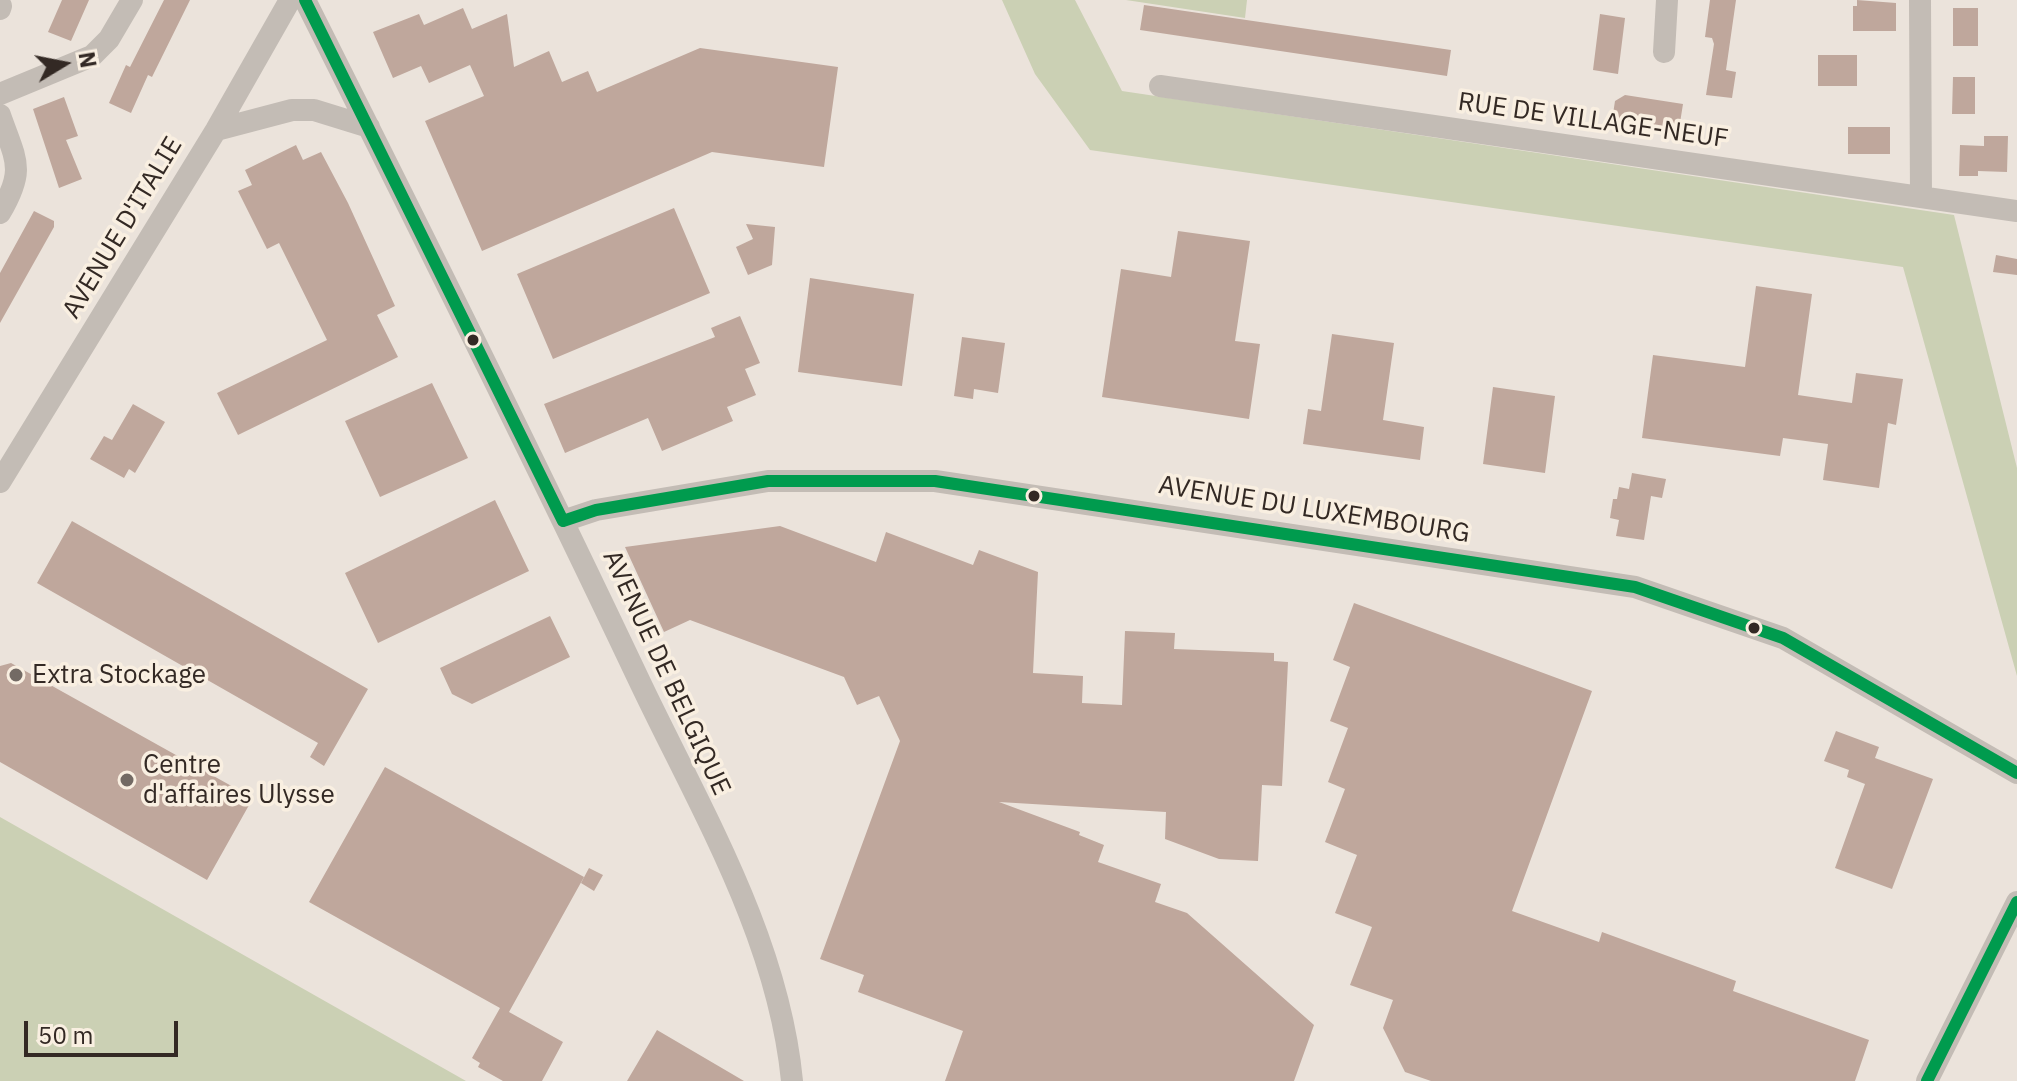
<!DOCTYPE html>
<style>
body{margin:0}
#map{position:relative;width:2017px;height:1081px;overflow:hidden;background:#ebe3db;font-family:"IBM Plex Sans",sans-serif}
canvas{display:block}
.north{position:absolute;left:24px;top:24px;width:80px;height:80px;-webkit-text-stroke:6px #f9efe1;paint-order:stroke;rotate:80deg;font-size:22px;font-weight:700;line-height:32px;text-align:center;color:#332924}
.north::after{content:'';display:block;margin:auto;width:28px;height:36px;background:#332924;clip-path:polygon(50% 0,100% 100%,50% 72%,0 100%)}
.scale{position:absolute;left:24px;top:1021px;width:154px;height:36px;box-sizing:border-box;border:4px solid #332924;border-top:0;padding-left:10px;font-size:24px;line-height:28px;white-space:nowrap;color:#332924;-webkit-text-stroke:6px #f9efe1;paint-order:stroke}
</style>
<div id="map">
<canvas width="2017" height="1081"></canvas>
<div class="north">N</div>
<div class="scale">50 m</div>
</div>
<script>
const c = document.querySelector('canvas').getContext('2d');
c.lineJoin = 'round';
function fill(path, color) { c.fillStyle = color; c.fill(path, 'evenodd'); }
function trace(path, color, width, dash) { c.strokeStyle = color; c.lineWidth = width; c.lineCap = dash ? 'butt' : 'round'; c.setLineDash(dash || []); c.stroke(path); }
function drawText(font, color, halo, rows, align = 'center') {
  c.font = font + ' "IBM Plex Sans",sans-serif'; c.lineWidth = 7; c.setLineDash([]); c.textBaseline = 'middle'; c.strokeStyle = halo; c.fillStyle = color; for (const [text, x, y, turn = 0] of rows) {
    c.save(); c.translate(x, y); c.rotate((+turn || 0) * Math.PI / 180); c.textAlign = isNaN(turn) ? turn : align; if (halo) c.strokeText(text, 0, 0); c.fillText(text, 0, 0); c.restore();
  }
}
fill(new Path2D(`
 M1002,0H1075L1122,91L1954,215L2017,468V676L1903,267L1090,150L1035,74Z
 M1126,0H1247L1245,18Z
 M0,817L466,1081H0Z`), '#cbd0b4');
fill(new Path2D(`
 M62,0H89L71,41L48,32Z
 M164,0H190L152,77L148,75L131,113L109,103L126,65L130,67Z
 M1710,0H1736L1726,70L1736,72L1732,98L1706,95L1714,44L1712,38L1705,37Z
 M1857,0L1896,3V31H1853V6H1857Z
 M1144,5L1451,50L1447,76L1140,30Z
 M463,8L472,29L507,14L514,67L549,51L562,82L588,71L597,92L700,48L838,67L824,167L712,152L482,251L425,121L484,96L470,65L429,83L421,66L393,78L373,32L419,14L424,25Z
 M1953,8H1978V46H1953Z
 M1600,14L1625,18L1618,74L1593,70Z
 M1818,55H1857V86H1818Z
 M1953,77H1975V114H1952Z
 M1625,95L1683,104L1679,129L1618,120L1613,114L1615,101Z
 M64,97L78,136L66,140L82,179L59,188L33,109Z
 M1848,127H1890V154H1848Z
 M1984,136H2008L2007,172L1978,171V176H1959L1960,145L1984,146Z
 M296,145L303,160L321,152L348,203L395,306L377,315L398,357L238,435L217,393L327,340L279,243L267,249L238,191L252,185L245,170Z
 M674,208L710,293L553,359L517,274Z
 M34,211L54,221V227L0,323V273Z
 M746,224L775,227L772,265L748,275L736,247L753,239Z
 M1178,231L1250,241L1235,341L1260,344L1249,419L1102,397L1121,269L1171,277Z
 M1996,255L2017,259V275L1993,272Z
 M810,278L914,294L902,386L798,372Z
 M1756,286L1812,294L1798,395L1852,403L1856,373L1903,379L1896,425L1888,423L1879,488L1823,480L1828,444L1783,438L1780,456L1642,438L1653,355L1745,367Z
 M740,316L760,363L745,369L756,395L727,407L733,421L662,451L648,418L565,453L544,404L715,337L711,328Z
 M1332,334L1394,343L1383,420L1424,427L1420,460L1303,444L1308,409L1321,411Z
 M962,337L1005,343L998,393L974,389L973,399L954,396Z
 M432,383L468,458L380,497L345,421Z
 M1493,387L1555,396L1545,473L1483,464Z
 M133,404L165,422L135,473L129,469L124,478L90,459L104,436L112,440Z
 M1632,473L1666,479L1662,498L1651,496L1644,540L1616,536L1619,520L1610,518L1613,499H1617L1619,487L1629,489Z
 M495,500L529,571L378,643L345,573Z
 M72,521L368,689L324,766L310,757L318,743L37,583Z
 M780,526L876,562L886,532L973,565L979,550L1038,572L1033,673L1083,676L1082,703L1122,705L1125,631L1175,633L1174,649L1274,653V661L1288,662L1282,786L1262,785L1258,861L1219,859L1165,839L1166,812L999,802L1080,832L1079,835L1104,845L1098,862L1161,884L1155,902L1187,913L1314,1025L1294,1081H945L963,1031L858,992L864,975L820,959L900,741L879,696L857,705L844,677L690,620L664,632L625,547Z
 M1354,603L1592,691L1512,911L1599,942L1602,932L1736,981L1733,991L1869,1040L1855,1081H1431L1405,1072L1383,1028L1393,1000L1350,985L1372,927L1335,913L1357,855L1325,842L1345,789L1328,782L1348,728L1330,721L1350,667L1333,660Z
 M550,616L570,657L472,704L452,694L440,668Z
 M11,663L253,798L207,880L0,762V666Z
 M1836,731L1879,747L1875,758L1933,779L1892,889L1835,868L1865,784L1847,777L1849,770L1824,761Z
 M385,767L584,877L509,1012L563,1042L542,1081H503L478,1067L480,1063L472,1058L500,1008L309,902Z
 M589,868L603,875L594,891L581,883Z
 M657,1030L744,1081H627Z`), '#bfa79c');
trace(new Path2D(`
 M305,0C418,225 530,450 638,678C699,807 778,936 792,1081
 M1920,0L1921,196
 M0,9L1,6
 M1664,52L1667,0
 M1160,86L2017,211
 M0,94L92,56L109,39L132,0
 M0,115C16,161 26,169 0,213
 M216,130L292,110H314L369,127
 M0,482L216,130L290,0
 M563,521L596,510L768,481H935L1635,587L1783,638L2017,773
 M1927,1081L2017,902`), '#c3bcb5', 22);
trace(new Path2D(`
 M305,0L563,521
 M563,521L596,510L768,481H935L1635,587L1783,638L2017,773
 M1927,1081L2017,902`), '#009b4e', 12);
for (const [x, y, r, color] of [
 [473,340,7,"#332924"],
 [1034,496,7,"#332924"],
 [1754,628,7,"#332924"],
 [16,675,8,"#736a64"],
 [127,780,8,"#736a64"]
]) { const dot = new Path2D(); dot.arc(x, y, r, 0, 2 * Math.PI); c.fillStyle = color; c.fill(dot); trace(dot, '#f9efe1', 3); }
drawText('26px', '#332924', '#f9efe1', [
 ["RUE DE VILLAGE-NEUF",1593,121,8],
 ["AVENUE D'ITALIE",123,228,-59],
 ["AVENUE DU LUXEMBOURG",1314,510,9],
 ["AVENUE DE BELGIQUE",666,673,65]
]);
drawText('26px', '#332924', '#f9efe1', [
 ["Extra Stockage",32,675],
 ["Centre",143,765],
 ["d'affaires Ulysse",143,795]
], 'left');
</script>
